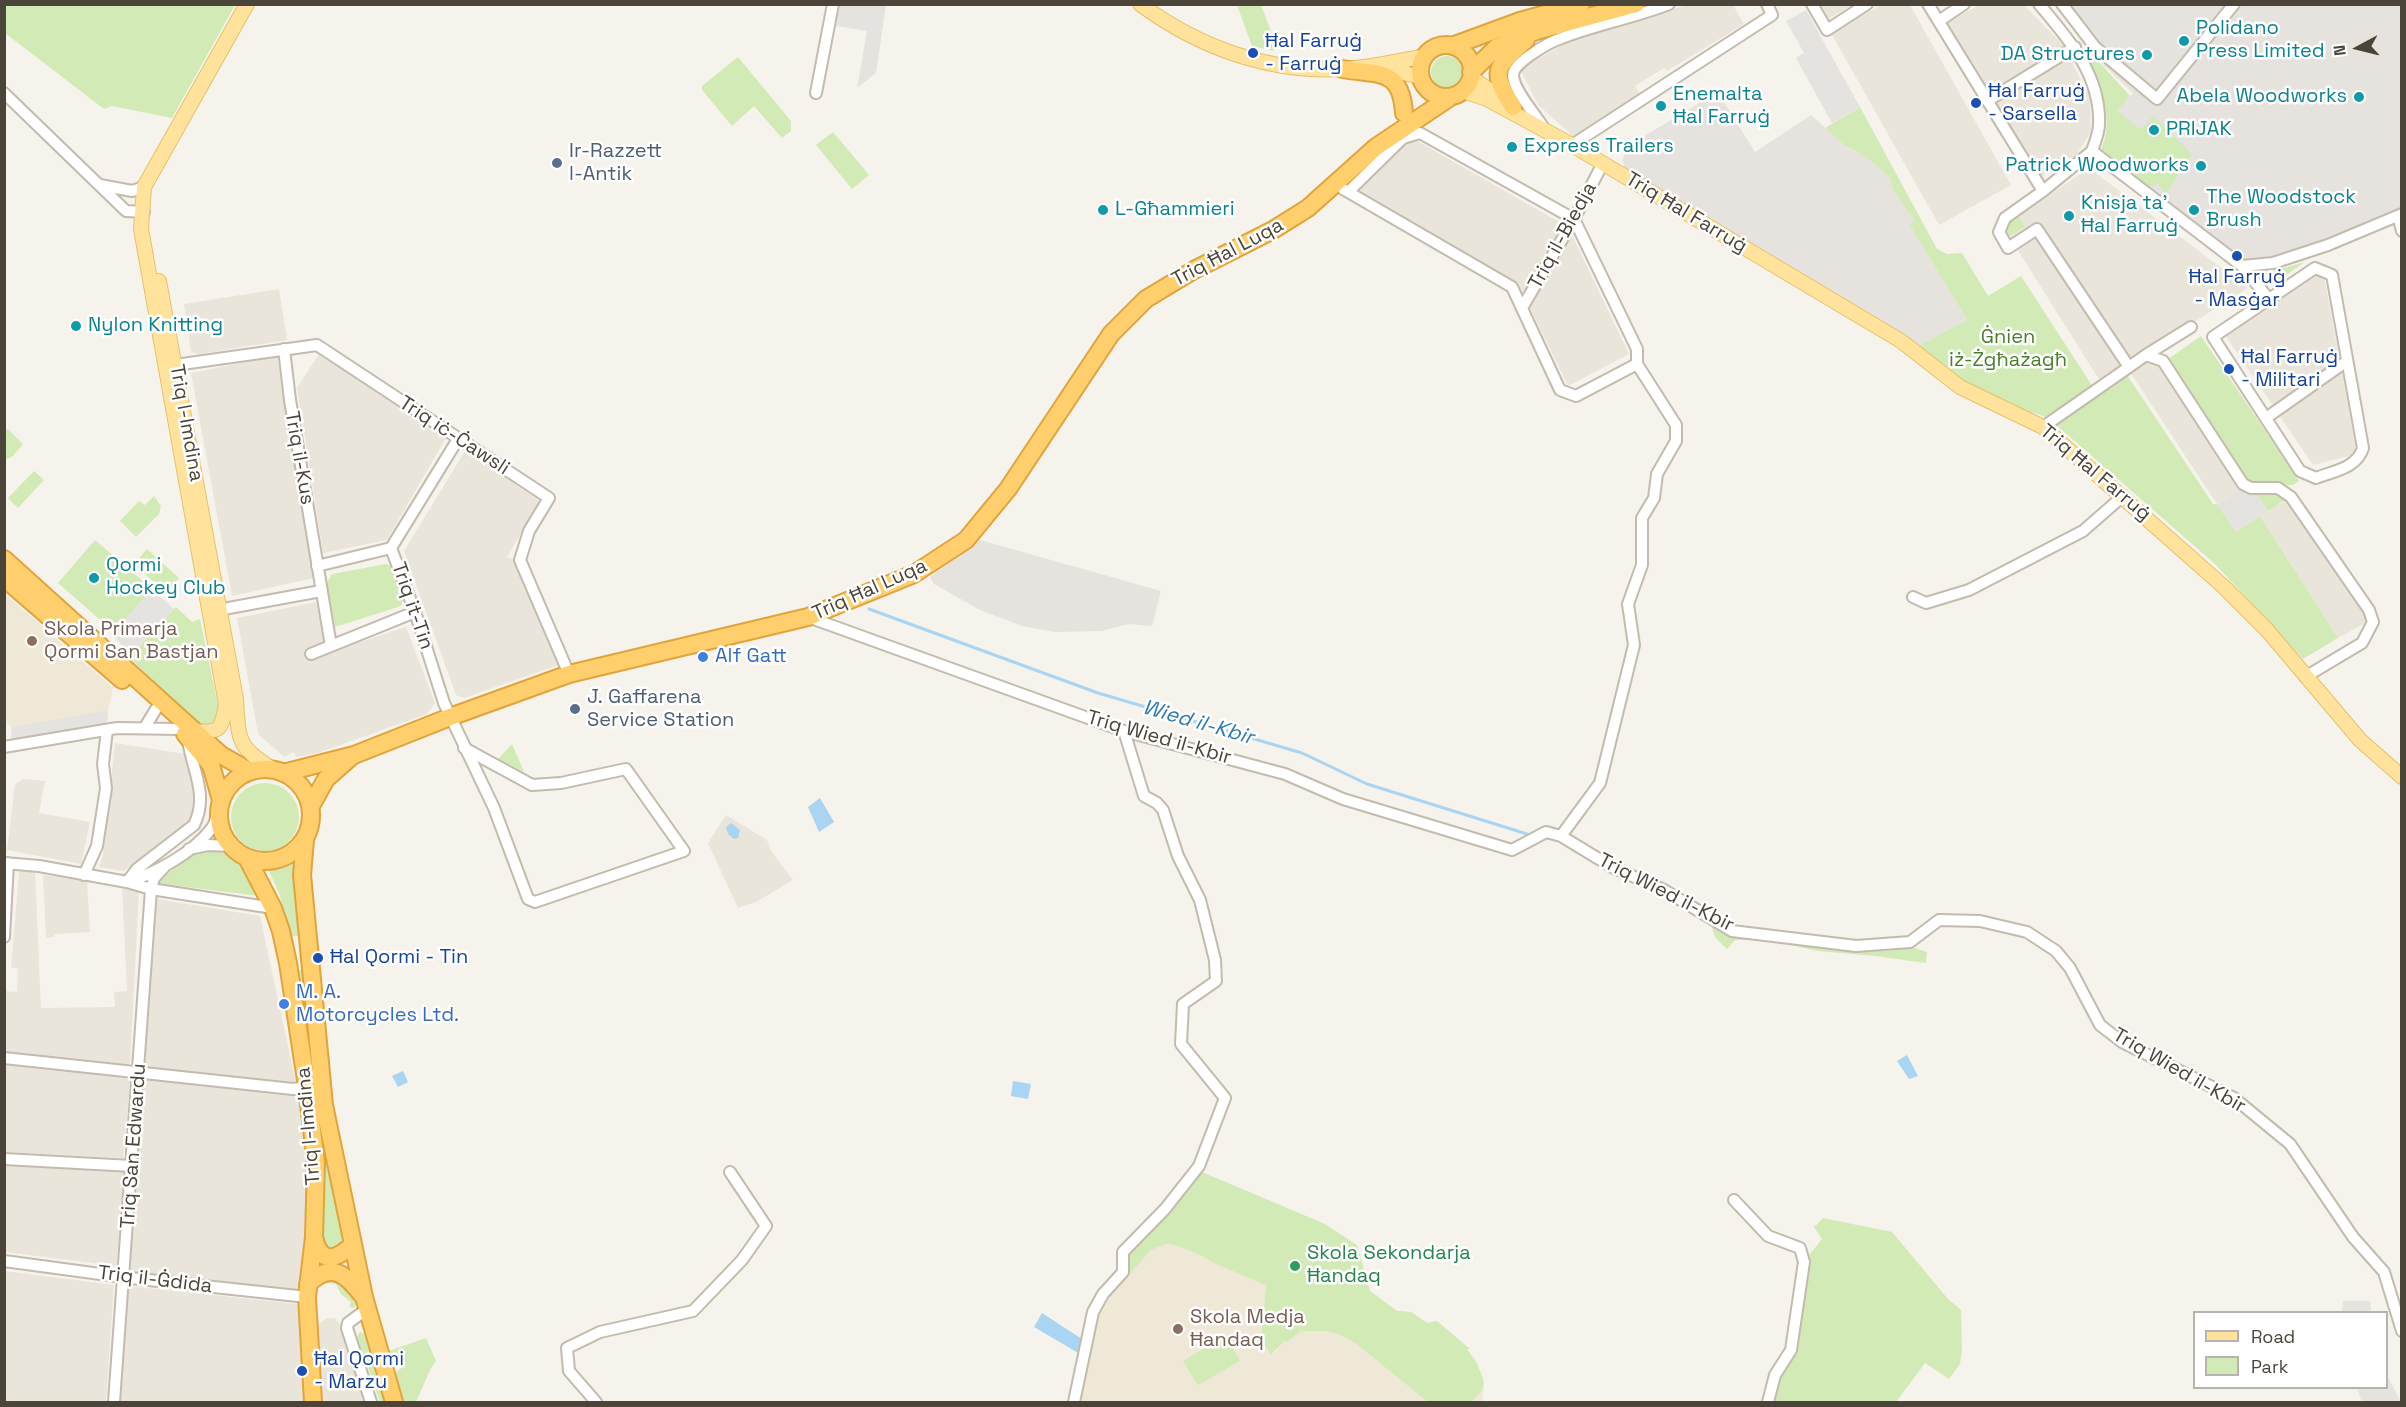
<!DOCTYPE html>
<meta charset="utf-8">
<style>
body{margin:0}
#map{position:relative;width:2406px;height:1407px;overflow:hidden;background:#f6f3ec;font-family:"Space Grotesk",sans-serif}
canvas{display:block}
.frame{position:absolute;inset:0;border:6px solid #4b4439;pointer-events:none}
.legend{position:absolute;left:2193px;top:1311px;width:195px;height:78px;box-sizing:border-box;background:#fff;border:2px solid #b7b4b0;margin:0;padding:8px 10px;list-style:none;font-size:18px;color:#4b4439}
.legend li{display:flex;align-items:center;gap:12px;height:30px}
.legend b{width:30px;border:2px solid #b7b4b0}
.north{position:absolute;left:2328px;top:18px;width:60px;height:60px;-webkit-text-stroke:4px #fff;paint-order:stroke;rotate:263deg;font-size:16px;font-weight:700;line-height:24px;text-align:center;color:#4b4439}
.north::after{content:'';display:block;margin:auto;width:21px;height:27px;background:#4b4439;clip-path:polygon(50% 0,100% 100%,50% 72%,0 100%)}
</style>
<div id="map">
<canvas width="2406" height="1407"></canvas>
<div class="frame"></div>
<ul class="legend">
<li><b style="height:8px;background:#ffe39c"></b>Road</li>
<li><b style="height:16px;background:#d2eab5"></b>Park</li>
</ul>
<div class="north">N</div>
</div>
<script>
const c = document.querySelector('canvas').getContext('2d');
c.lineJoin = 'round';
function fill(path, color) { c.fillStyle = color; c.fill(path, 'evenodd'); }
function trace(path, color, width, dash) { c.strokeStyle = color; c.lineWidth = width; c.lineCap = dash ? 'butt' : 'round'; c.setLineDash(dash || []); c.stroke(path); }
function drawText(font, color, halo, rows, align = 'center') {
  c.font = font + ' "Space Grotesk",sans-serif'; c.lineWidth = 5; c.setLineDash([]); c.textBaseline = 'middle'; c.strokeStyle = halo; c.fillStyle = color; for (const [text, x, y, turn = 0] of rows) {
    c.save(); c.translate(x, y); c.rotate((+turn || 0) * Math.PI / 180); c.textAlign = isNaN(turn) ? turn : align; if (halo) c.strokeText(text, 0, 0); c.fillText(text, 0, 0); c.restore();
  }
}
fill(new Path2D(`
 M1687,5H1733L1744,24L1667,71L1664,68L1635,86L1640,94L1574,137L1538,105L1520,69L1576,37Z
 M1821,5H1852L1828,19Z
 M1881,5H1910L2011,185L1939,225L1831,33Z
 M1979,5H2024L2062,44L2090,96L2091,132L2077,154L2040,177L1947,23Z
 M1412,138L1568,227L1629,354L1568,386L1518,283L1355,190Z
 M2089,168L2248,288L2100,381L2009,236L2025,227L2019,216Z
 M2315,273L2324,276L2357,454L2313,465L2225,335Z
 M279,289L287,340L199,354L191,352L184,304Z
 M319,354L447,436L387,540L323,553L297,388Z
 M277,356L314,578L232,596L191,373Z
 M2147,361H2154L2163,366L2241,488L2217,504L2130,372Z
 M465,451L540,501L507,557L515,560L558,665L464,698L456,695L404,551Z
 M2289,498L2369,621L2338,638L2260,516Z
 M316,602L325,645L305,651L311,658L406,627L435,703L427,714L315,754L296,757L294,752L284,757L258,734L237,618Z
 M115,743L185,754L195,775L193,818L124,871L99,867L103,855Z
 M23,779L45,781L39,813L90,822L81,864L7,850L15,784Z
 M726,815L767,840L771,851L793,880L756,902L738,908L708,843Z
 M19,872H35L41,1008L115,1007L114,992L127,991L122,886L139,889L130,1065L5,1052V991L17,992L18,969L11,967Z
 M43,875L87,881L90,932L54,934V937L46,938Z
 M157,899L260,916L300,1102L309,1189L303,1285L297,1291L127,1274Z
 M5,1064L131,1075L123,1158L5,1152Z
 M4,1165L125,1171L116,1266L5,1252Z
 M5,1271L114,1285L106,1402H5Z
 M127,1286L298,1304L303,1308L308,1402H120Z
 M327,1318H335L345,1330L368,1402H320L317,1325Z`), '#eae5da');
fill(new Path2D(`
 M2067,5H2401V208L2336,235L2247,266L2101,151L2106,137L2107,120L2133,93L2090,52Z
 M1718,92L1755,152L1811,115L1848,148L1860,153L1889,176L1893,190L1914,220L1909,224L1967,320L1918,346L1624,168L1623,160L1626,147Z
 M980,540L1161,591L1152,626L1129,624L1102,631L1054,632L1022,626L980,610L934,584L930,577Z
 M2343,1301H2370L2371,1312H2342Z
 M2387,1375L2401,1402H2362L2357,1388H2386Z`), '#e6e2dd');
fill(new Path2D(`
 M5,594L113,688L108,710L11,727L5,718Z
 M1165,1244L1175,1245L1205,1256L1266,1284L1261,1340L1274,1353L1285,1340L1287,1341L1301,1331H1325L1339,1334L1358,1345L1370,1291L1397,1311L1411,1312L1427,1323L1437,1321L1477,1361L1484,1387L1482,1402H1081L1091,1340L1099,1314L1111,1295L1151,1250Z`), '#efe8d6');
fill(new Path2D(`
 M4,5L5,4L235,5L172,118L112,106L104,109L5,33Z
 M1237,5H1261L1273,37L1274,51L1252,46Z
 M2090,52L2130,96L2117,111L2141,130L2153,116L2192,154L2166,194L2157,183L2148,187L2101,151C2115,114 2100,88 2086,55Z
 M1431 72a16 16 0 1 1 32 0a16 16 0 1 1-32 0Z
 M738,57L791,121V131L782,138L754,106L732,126L702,90V86Z
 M1860,107L1937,249L1947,254L1962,253L1988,296L2021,276L2093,387L2046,417L2001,402L1958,380L1918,346L1967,320L1909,224L1914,220L1893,190L1889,176L1860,153L1847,147L1825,128Z
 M833,132L869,175L852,189L816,145Z
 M2016,211L2025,227L2009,236L2004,225Z
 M2305,262L2273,284L2266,273Z
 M2201,336L2299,481C2296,483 2294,485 2290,485C2288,486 2249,482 2246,481L2168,359Z
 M2127,375L2213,504H2217L2236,532L2260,516L2338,638L2303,659L2215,564L2054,423Z
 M8,429L23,444L13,456L5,460V431Z
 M34,471L44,480L18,508L8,498Z
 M2272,490L2288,498L2268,511L2255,492Z
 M154,496L161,506L159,514L136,537L120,521L139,501L145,505Z
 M95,540L152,589L114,632L58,583Z
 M147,549L179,578L166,593L134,564Z
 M386,564L393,567L403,599L401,606L335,627L327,583L332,574Z
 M176,607L192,622L200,619L219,710L215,722L208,727L199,725L129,657Z
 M512,744L524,772L498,759Z
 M231 817a34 34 0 1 1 68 0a34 34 0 1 1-68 0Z
 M208,849C238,854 245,871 258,896L156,883L195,851Z
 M294,861L300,936H291L279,893L269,871L283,868Z
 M1709,918L1727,934H1749L1831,948L1887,951L1912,947L1927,952L1926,963L1875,956L1818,951L1766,940H1735L1727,949L1715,937Z
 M298,970H303L316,1096L343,1238C341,1246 338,1249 330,1250L321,1242L309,1056Z
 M1202,1172L1325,1224L1357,1245L1370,1291L1397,1311L1411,1312L1427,1323L1437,1321L1470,1349H1467C1473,1357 1487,1379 1483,1387C1481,1392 1475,1398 1471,1402H1428L1358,1345L1339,1334L1325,1331H1301L1287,1342L1285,1341L1271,1354L1261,1340L1266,1285L1214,1263L1203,1256L1175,1245L1166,1244L1151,1250L1128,1276L1127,1251L1148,1232Z
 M1823,1218L1892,1232L1948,1299L1961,1310L1962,1349L1960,1364L1949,1379L1925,1363L1896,1402H1775L1779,1378L1808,1272L1810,1254L1822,1239L1814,1227Z
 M325,1276L346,1286L356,1304L354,1308L349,1307L351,1302L341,1294L336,1284L316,1282Z
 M360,1332L364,1334L384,1402H380L357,1337Z
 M1226,1336L1240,1361L1198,1385L1183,1361Z
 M426,1338L436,1361L431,1368L416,1402H404L395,1373L404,1366L401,1357L390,1356L389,1351Z`), '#d2eab5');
fill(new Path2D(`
 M840,5H886L876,73L857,88L867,31L836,26Z
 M1806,10L1860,107L1832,123L1796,58L1804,53L1786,21Z
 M2124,13L2136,23L2107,57L2095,47Z
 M2307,107L2370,158L2364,165L2301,114Z
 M2241,488L2255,492L2268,511L2236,532L2217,504Z
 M152,589L174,609L131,654L111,634Z
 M108,710L107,730L12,746L11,727Z`), '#e5e3e0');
fill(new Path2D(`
 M820,798L834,822L819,832L808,807Z
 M731,823L740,830L738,838L734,839L728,834L726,827Z
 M1907,1055L1918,1076L1909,1079L1897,1061Z
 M403,1071L408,1082L398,1087L392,1076Z
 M1013,1081L1031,1084L1028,1099L1011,1096Z
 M1042,1313L1082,1339L1080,1354L1034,1327Z`), '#a9d4f2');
trace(new Path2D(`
 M869,609L1098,693L1302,753L1367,784L1527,834`), '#a9d4f2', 3);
const minor = new Path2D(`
 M1812,4L1827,30L1867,4
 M1928,4L2043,191
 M2039,4C2069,39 2101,76 2099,124C2099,133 2095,142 2092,151
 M2062,4L2095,47L2157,99L2234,4
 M1939,21L1964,4
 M4,93L126,211L144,212
 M816,93L833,4
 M1987,101L2075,47
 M1545,130C1537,116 1513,90 1513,75C1513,63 1548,43 1559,39C1594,25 1633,18 1669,4
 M1572,145L1772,15L1767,4
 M2092,151L2043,191L2005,218L1999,232L2008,248L2037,229L2129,367L2146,355L2163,361L2243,484L2251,488H2278L2291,497L2369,610L2373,622L2362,643L2305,677
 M2092,151L2242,266L2268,298
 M100,185L132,191L144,187
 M1343,189L1512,287L1560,390L1576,396L1637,364
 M1348,192L1403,138L1420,133L1574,219L1637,349V364L1676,425V441L1657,474L1654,498L1642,518V565L1628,604L1634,645L1600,783L1561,836
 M2398,216L2402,231
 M2242,266L2273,263L2328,245L2402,214
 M2315,268L2332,275L2363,448C2357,468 2334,471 2316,478L2300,471L2213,337Z
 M1522,308L1574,219L1603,163
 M284,349L290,400L331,646
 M2146,355L2191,327
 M175,365L317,345L549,498L529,531L520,560L569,674
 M2266,418L2347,361
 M2043,427L2129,367
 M458,439L391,548L415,612L444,703L494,808L528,899L535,902L684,851L626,769L561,783L532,785L464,748
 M317,566L391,548
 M1913,597L1926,603L1969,590L2083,531L2123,496
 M218,610L321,591
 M808,617L1124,731L1285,774L1343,799L1512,850L1546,832L1561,836L1612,867L1664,890L1732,931L1856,946L1910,942L1939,920L1980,921L2027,932L2056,951L2070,968L2100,1025L2122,1042L2234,1098L2290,1144L2353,1237L2384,1272L2402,1331
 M311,654L415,612
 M145,727L156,709
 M4,747L117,728L179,729
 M189,849L208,845L230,846
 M4,863L39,866L127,882L151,889L273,908
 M84,875L97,846L106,788L103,764L107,730
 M127,882L137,869L194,825C209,795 192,769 188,740
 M128,882C155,873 193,853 211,829C215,825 216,817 218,812
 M4,937L8,863
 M4,1058L293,1089L307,1087
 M4,1159L132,1166
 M1734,1200L1768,1236L1800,1248L1804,1262L1791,1350L1775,1375L1768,1402
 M4,1261L130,1278L307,1297
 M367,1309L348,1323L347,1328L371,1402
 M114,1402L151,889L154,878L166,865
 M596,1402L569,1371L567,1348L600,1332L693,1311L742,1260L766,1226L730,1172
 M1074,1402L1093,1312L1103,1294L1123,1272V1252L1165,1209L1199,1166L1225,1098L1181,1044L1183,1004L1216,981L1215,960L1200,900L1178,856L1163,810L1157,803L1144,796L1124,731`);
const major = new Path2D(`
 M1140,4C1198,47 1269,73 1341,69C1368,68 1396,61 1423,57
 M1378,67L1421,77
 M1471,77L1503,100
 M1463,91L1487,99L1572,145L1901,341L1960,387L2043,427L2224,587L2267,630L2360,740L2402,777
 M159,281L236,699C239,741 236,746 274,770
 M196,731C222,734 222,726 226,704L141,229L144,187L247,4`);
const highway = new Path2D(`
 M1420 71a26 26 0 1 1 52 0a26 26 0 1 1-52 0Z
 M1452,46L1520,21L1581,4
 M1342,69C1379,75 1401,68 1404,113
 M1471,72L1497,47L1536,31L1636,4
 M1513,107C1489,69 1496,68 1526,40
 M4,559L221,755L249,771
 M4,578L122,680
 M185,734L211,765L221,800
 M219 815a46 46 0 1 1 92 0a46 46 0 1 1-92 0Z
 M283,773L354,755L450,717L569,674L808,617L914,574L966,540L1008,489L1111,334L1146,299L1194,270L1273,230L1308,208L1376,147L1449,98
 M311,806L326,779L351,757
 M305,840L302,875L324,1105L364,1297L394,1402
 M247,858L273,908L281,931L288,963L307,1087L316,1163L314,1237L307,1297L313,1402
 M314,1237C320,1264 335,1261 352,1245
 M308,1284C331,1261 346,1274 362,1295`);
trace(minor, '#c2bbae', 14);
trace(major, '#e6c16a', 16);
trace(highway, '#e0a43c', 20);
trace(minor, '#fff', 10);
trace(major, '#ffe39c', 14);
trace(highway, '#ffcf6e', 16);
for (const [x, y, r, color] of [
 [2184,41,6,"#0f9aa8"],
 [1253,53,6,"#1a4fb4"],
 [2147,55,6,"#0f9aa8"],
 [2359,97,6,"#0f9aa8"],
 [1976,103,6,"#1a4fb4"],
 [1661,106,6,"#0f9aa8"],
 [2154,130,6,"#0f9aa8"],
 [1512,147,6,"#0f9aa8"],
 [557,163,6,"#5c6f8a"],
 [2201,166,6,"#0f9aa8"],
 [1103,210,6,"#0f9aa8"],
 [2194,210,6,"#0f9aa8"],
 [2069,216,6,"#0f9aa8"],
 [2237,256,6,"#1a4fb4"],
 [76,326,6,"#0f9aa8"],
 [2229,369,6,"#1a4fb4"],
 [94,578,6,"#0f9aa8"],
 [32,641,6,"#8d6e63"],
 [703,657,6,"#3f7fe0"],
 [575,709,6,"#5c6f8a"],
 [318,958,6,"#1a4fb4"],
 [284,1004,6,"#3f7fe0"],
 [1295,1266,6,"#2e9e5b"],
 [1178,1329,6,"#8d6e63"],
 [302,1371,6,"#1a4fb4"]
]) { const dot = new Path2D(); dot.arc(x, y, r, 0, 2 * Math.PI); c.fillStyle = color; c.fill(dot); trace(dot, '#fff', 2); }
drawText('20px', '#0d838f', '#fff', [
 ["Polidano",2196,29],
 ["Press Limited",2196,52],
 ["DA Structures",2135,55,"right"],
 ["Enemalta",1673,95],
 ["Ħal Farruġ",1673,118],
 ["Abela Woodworks",2347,97,"right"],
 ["PRIJAK",2166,130],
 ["Express Trailers",1524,147],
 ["Patrick Woodworks",2189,166,"right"],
 ["The Woodstock",2206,198],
 ["Brush",2206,221],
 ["Knisja ta'",2081,204],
 ["Ħal Farruġ",2081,227],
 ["L-Għammieri",1115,210],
 ["Nylon Knitting",88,326],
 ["Qormi",106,566],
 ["Hockey Club",106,589]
], 'left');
drawText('20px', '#164399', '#fff', [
 ["Ħal Farruġ",1265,42],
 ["- Farruġ",1265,65],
 ["Ħal Farruġ",1988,92],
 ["- Sarsella",1988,115],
 ["Ħal Farruġ",2237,278,"center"],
 ["- Masġar",2237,301,"center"],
 ["Ħal Farruġ",2241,358],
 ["- Militari",2241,381],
 ["Ħal Qormi - Tin",330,958],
 ["Ħal Qormi",314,1360],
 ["- Marzu",314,1383]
], 'left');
drawText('20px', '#4e5e75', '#fff', [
 ["Ir-Razzett",569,152],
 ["l-Antik",569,175],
 ["J. Gaffarena",587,698],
 ["Service Station",587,721]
], 'left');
drawText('20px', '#4b4439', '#fff', [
 ["Triq Ħal Farruġ",1686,213,31],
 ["Triq il-Biedja",1563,236,-61],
 ["Triq Ħal Luqa",1228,253,-28],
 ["Triq l-Imdina",186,423,80],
 ["Triq iċ-Ċawsli",454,436,33],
 ["Triq il-Kus",299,458,80],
 ["Triq Ħal Farruġ",2095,473,40],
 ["Triq Ħal Luqa",870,590,-24],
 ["Triq it-Tin",412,606,71],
 ["Triq Wied il-Kbir",1159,738,16],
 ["Triq Wied il-Kbir",1666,893,27],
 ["Triq Wied il-Kbir",2179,1071,30],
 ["Triq l-Imdina",309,1126,-95],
 ["Triq San Edwardu",134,1146,-86],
 ["Triq il-Ġdida",155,1280,7]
]);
drawText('20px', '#4a7f2a', '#fff', [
 ["Ġnien",2008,338],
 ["iż-Żgħażagħ",2008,361]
]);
drawText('20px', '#785e54', '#fff', [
 ["Skola Primarja",44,630],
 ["Qormi San Bastjan",44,653],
 ["Skola Medja",1190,1318],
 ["Ħandaq",1190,1341]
], 'left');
drawText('20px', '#366cbe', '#fff', [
 ["Alf Gatt",715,657],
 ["M. A.",296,993],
 ["Motorcycles Ltd.",296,1016]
], 'left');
drawText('20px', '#27864d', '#fff', [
 ["Skola Sekondarja",1307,1254],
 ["Ħandaq",1307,1277]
], 'left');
drawText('italic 21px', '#2e7ab2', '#fff', [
 ["Wied il-Kbir",1198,723,16]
]);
</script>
